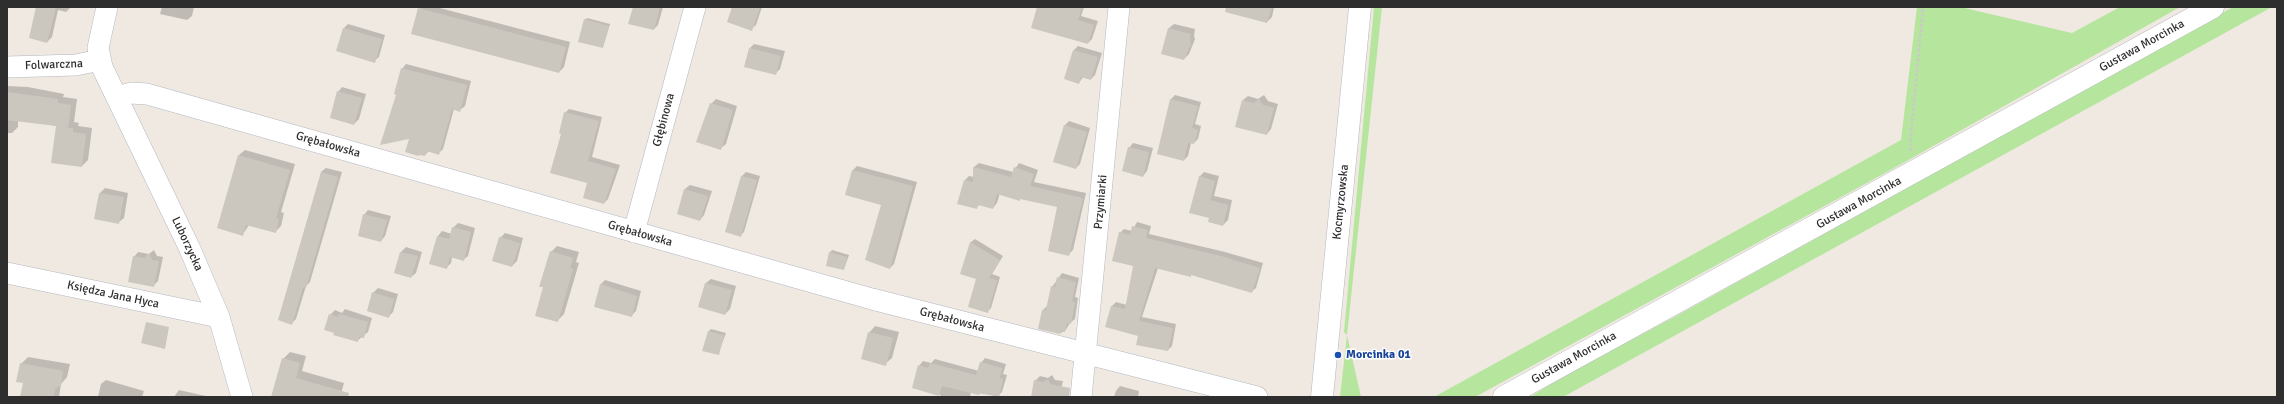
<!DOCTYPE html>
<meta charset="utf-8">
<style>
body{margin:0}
#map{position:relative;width:2284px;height:404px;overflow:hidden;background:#efe9e1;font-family:Signika,sans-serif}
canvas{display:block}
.frame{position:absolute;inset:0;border:8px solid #2e2e2e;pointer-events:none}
</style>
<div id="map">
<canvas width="2284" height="404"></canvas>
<div class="frame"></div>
</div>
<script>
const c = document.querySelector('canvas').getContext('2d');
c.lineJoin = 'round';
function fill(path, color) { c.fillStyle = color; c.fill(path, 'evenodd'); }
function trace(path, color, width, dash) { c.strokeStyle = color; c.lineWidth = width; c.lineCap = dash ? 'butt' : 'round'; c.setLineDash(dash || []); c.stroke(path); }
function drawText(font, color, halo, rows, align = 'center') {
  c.font = font + ' Signika,sans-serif'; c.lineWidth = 3; c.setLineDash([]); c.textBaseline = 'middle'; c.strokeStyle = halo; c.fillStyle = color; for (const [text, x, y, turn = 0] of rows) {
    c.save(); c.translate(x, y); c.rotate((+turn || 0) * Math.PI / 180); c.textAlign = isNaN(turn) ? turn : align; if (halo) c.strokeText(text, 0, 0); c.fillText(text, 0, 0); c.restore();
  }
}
fill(new Path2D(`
 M1374,7H1382L1347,335L1361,397H1340L1347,335L1344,332Z
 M1917,7H1960L2072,33L2120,7H2180L1896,167L1475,397H1434L1901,140Z
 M2233,7H2272L1563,397H1530L1571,372L1678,315Z`), '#b6e59e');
fill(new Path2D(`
 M37,7H71L66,12L58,10L52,37L47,42Z
 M162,7H194L192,16L187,20L160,14Z
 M421,7H436L570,42L564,67L559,72L419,8Z
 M634,7H663L658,25L654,29Z
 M733,7H762L756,25L751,29Z
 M1039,7H1084L1081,16L1098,21L1092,39L1088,43Z
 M1243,7H1274L1272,17L1267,22Z
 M587,18L610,24L603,47L585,20Z
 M348,24L385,35L379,57L374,61L338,51L344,28Z
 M1174,24L1195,29L1194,36L1195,39L1189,54L1184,59L1169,28Z
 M754,44L785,51L780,69L775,74L750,48Z
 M1078,46L1102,53L1095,75L1091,79L1083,77L1079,83L1074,50Z
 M406,64L471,81L465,106L460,110L454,109L443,149L438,154L429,151L425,155L410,137L398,94L402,69Z
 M7,86L28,87L64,94L63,97L77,99L74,122L79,123L78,126L92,128L88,160L82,166L57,126L18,120V127L12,133H7Z
 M342,87L366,94L359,119L354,124L338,92Z
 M1175,95L1201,102L1195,124L1201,126L1198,139L1194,143H1191L1188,156L1184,160L1171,99Z
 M1264,95L1268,101L1278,104L1271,129L1267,134L1243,100L1248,96L1258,99Z
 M716,99L737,106L726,144L721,148L711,104Z
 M569,109L602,117L592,157L620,165L608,199L604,203L589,183L562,133L565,113Z
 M1069,121L1090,128L1080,164L1076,168L1065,125Z
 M1133,143L1153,148L1147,171L1143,176L1129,148Z
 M245,150L295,164L281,212L284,213L281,226L276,231L249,225L243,234L218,227L239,155Z
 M979,163L1013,172L1019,163L1038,170L1034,182L1086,193L1073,250L1069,254L1058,206L1000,193L997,203L993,208L980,204L976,208L959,203L965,180L969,176L974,177V167Z
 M857,166L917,182L894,264L890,268L882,204L852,171Z
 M326,168L342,172L310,282L306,286L296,319L292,323L321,172Z
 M746,172L760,176L744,232L740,236L742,176Z
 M1204,172L1219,176L1214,196L1232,200L1228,220L1223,225L1211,217L1199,177Z
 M690,185L712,191L704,215L700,220L678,214L685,189Z
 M105,188L128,193L124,218L119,222L95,218L100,193Z
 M368,210L391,216L385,236L381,241L364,215Z
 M1137,222L1151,226L1149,234L1225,252L1263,263L1256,288L1251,292L1192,274L1158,268L1142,317L1176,324L1172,346L1168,350L1139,335L1107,326L1112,306L1116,302L1127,305L1135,265L1120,233L1124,229L1132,231Z
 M458,223L475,228L468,256L463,260L452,257L451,263L446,268L431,263L438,236L442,231L452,234L453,228Z
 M505,233L523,238L517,261L512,266L500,238Z
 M975,239L1003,256L992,274L1000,277L991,308L987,312L978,279L961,273L971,242Z
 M557,246L579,252L576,262L579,263L564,314L558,320L544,287L551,252Z
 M406,247L422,252L416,273L411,277L395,273L401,252Z
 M154,250L157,256L163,257L158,281L153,286L134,257L138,252L149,254Z
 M832,250L849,255L844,269L830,252Z
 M1062,273L1079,278L1075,297L1078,298L1075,319L1070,323L1065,331L1060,333L1043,310L1047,306L1052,287Z
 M711,279L736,286L730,309L725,314L700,307L706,283Z
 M605,280L641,291L636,311L631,316L595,306L601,284Z
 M378,288L398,294L393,312L388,317L373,293Z
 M345,309L372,318L368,332L357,341L330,315L335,310L342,313Z
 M875,326L899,332L892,358L885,364L869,333Z
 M711,329L726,333L718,354L709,331Z
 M290,352L306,356L302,371L344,383L340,397H272L283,359Z
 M28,357L70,364L67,377L61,384L59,397H21L24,382L21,364Z
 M985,358L1006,364L1003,374L1007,375L1002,392L998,396L971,392L970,397H940L941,395L913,387L919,366L923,361L931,363L935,359L979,371L981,363Z
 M1052,375L1055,380L1063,381L1059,397H1033L1035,381L1040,376L1048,378Z
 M106,380L144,391L142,397H98L101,384Z
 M1120,386L1139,391L1138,397H1114L1116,391Z
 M179,390L206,396L205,397H174Z`), '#0003');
fill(new Path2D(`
 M36,7H56L47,43L29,38Z
 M633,7H660L654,30L628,24Z
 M732,7H760L752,31L727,22Z
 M1037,7H1082L1078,20L1094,25L1088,44L1031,28Z
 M1226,7H1272L1267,23L1225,12Z
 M418,8L566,47L559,73L411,34Z
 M584,19L609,26L603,48L578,42Z
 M343,28L382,39L375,63L336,51Z
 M1168,28L1191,34L1190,41L1191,44L1184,60L1161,54Z
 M749,48L781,56L776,75L744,67Z
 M1073,50L1098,57L1091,80L1081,77L1079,84L1064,79Z
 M401,68L467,85L460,112L452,109L439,155L427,151L425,156L419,155L418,156L405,152L409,139L380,145L396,95L394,94Z
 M337,91L362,98L354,125L330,118Z
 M7,92L58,99V103L71,105L68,128H73V132L86,134L82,167L51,163L56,126L7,120Z
 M1170,99L1198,106L1192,128L1198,130L1194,144L1188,143L1184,161L1157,154Z
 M1259,99L1263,105L1274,108L1267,135L1235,127L1242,100L1253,103Z
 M710,103L733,110L721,150L696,142Z
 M564,112L599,121L588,161L616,169L604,204L583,198L587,183L550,173L561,134L559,133Z
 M1064,125L1087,132L1076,169L1053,162Z
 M1128,147L1149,152L1143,177L1122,171Z
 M238,155L290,170L276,218L279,219L276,233L246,225L243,236L217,228Z
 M973,167L1011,177L1014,167L1034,174L1030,186L1083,198L1069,256L1048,251L1057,207L1020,199V201L997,194L993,209L978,205L977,209L957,204L964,180L973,182Z
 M852,170L913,186L890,269L865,260L881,205L845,195Z
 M321,172L338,177L306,288L303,287L292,325L278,320Z
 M741,176L757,180L741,237L725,232Z
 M1199,176L1215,181L1210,200L1228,205L1223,226L1208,222L1209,218L1189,213Z
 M684,189L708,196L700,221L677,214Z
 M99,193L124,197L119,224L94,219Z
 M363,214L387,220L381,242L358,236Z
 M1132,226L1148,230L1146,238L1221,256L1260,268L1252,293L1191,275V277L1155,268L1139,321L1173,328L1168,351L1136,345L1138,336L1105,327L1111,306L1125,309L1133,266L1112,261L1119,232L1130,235Z
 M452,227L471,232L464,261L450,257L447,269L429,264L437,236L449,239Z
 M499,237L520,243L512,267L492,261Z
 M970,242L1000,260L989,278L997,280L988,313L968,307L976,279L960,274Z
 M550,251L573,258L570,268L573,269L558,322L535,316L543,287H539Z
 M400,252L418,256L411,278L394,273Z
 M829,252L847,257L844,270L826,266Z
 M149,253L152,260L159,261L154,287L128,282L133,256L144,258Z
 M1057,277L1076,282L1072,301L1075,302L1071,324L1067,323L1065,332L1061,331L1060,334L1038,329L1042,310H1046L1051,286L1055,287Z
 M705,283L732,290L725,315L698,307Z
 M600,284L637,296L632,317L594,307Z
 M372,292L394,299L389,318L367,311Z
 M329,314L338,317L339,314L368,322L364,338L359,337L358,342L333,335L334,333L324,330Z
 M146,322L169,327L165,349L141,343Z
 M708,331L724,335L719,355L702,351Z
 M868,332L893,338L886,366L861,359Z
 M282,358L300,363L296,378L349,393L348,397H271Z
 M980,362L1002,368L1000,378L1003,379L999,397L980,393L979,395L942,386L939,396L912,388L918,365L928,368L930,363L976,375Z
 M20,363L63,371L61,385L55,389L54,397H20L23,383L16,382Z
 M1048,379L1050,384L1070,388L1069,397H1031L1034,380L1043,382Z`), '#cbc7bf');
const minor = new Path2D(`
 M107,7L98,48L102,67L189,247L219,317L242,397
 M7,67L76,65L100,60
 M117,97L131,93L147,94L872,299L1257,397
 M634,232L695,7
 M7,273L219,317
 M1081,397L1119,7`);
const tertiary = new Path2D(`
 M1504,397L2213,7`);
const secondary = new Path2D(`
 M1322,397L1360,7`);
trace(minor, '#b4b7c1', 22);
trace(tertiary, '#b4b7c1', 23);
trace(secondary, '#b4b7c1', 23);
trace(new Path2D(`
 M1912,151L1910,144L1923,7`), '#c9c9c9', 2.5, [3, 2]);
trace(minor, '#fff', 21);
trace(tertiary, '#fff', 22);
trace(secondary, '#fff', 22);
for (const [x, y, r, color] of [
 [1338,355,4,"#1a4fb4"]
]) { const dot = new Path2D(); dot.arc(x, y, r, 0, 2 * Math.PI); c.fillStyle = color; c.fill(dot); trace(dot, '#fff', 1.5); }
drawText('12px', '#2e2e2e', '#fff', [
 ["Gustawa Morcinka",2142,46,-29],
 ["Folwarczna",54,65,-2],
 ["Głębinowa",664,120,-75],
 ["Grębałowska",328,145,16],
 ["Przymiarki",1101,202,-85],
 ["Kocmyrzowska",1341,202,-84],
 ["Gustawa Morcinka",1859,203,-29],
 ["Grębałowska",640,234,16],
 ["Luborzycka",187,244,65],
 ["Księdza Jana Hyca",113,295,12],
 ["Grębałowska",952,320,15],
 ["Gustawa Morcinka",1574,358,-29]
]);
drawText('bold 12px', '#164399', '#fff', [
 ["Morcinka 01",1346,355]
], 'left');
</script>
